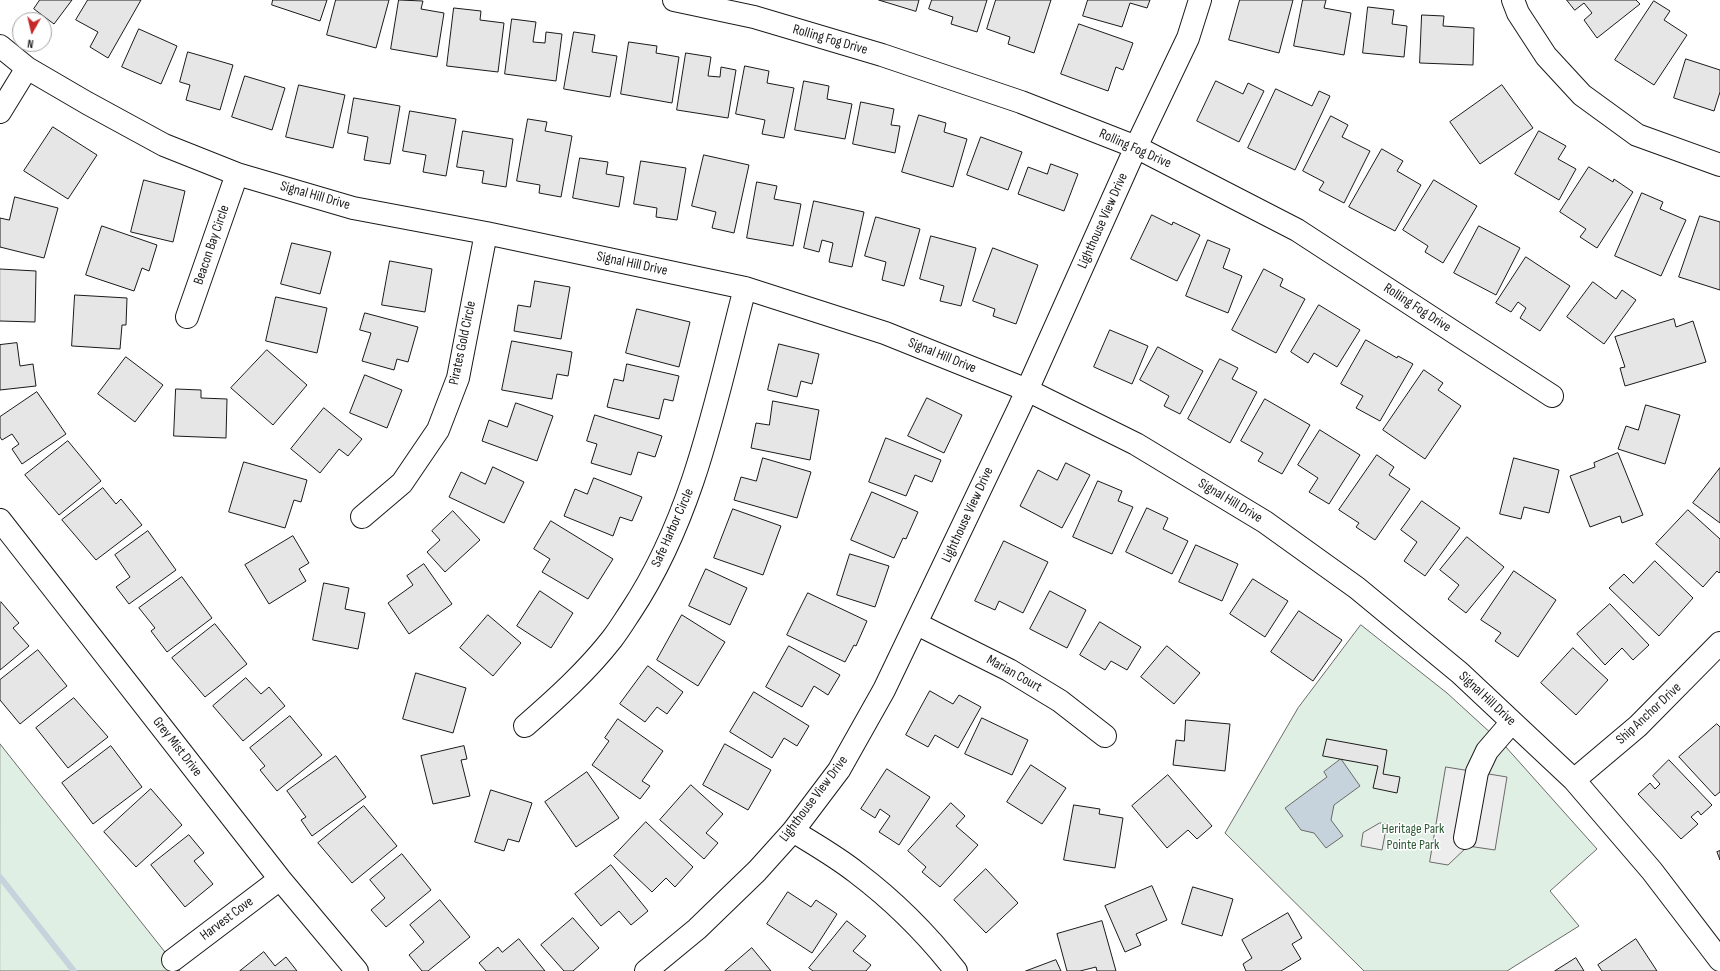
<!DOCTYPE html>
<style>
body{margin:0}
#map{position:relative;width:1720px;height:971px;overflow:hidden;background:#fff;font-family:"Sofia Sans Condensed",sans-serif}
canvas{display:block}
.north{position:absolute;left:12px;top:12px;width:40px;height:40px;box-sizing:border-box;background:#fff;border:1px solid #a3a3a3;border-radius:50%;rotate:188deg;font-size:11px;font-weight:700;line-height:16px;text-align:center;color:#1a1a1a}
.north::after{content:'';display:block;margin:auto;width:14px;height:18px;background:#c62828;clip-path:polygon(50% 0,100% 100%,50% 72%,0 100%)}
</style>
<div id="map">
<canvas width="1720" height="971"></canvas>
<div class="north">N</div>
</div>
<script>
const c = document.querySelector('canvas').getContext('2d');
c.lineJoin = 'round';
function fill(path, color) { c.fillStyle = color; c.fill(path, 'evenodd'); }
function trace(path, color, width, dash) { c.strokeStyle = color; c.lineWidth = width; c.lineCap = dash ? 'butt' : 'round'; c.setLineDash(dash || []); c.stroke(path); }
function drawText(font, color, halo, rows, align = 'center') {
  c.font = font + ' "Sofia Sans Condensed",sans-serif'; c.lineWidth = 3; c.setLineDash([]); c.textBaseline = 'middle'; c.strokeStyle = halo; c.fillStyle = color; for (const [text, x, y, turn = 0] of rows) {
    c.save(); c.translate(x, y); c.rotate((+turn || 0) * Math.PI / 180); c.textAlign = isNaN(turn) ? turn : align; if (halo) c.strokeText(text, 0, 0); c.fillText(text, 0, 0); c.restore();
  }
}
const green = new Path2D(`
 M1361,625L1447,693L1505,746L1597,849L1550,891L1579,926L1507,971H1364L1225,833L1298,708Z
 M0,744L180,971H0Z`);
fill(green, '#e0efe3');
trace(green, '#6a6a6a', 1);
const parking = new Path2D(`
 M1446,767L1507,777L1495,850L1468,846L1448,865L1430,862Z
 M1380,823L1387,824L1382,850L1361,846L1363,833Z`);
fill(parking, '#ededed');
trace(parking, '#6a6a6a', 1);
const water = new Path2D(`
 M1341,759L1360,786L1334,805L1331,820L1343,836L1326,848L1314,833L1301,830L1285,808L1327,777L1324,772Z`);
fill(water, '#c6d2dc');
trace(water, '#6a6a6a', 1);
trace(new Path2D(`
 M0,877L74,971`), '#c6d2dc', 6);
const building = new Path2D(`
 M40,0H72L54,24L34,9Z
 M88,0H141L108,58L90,47L98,32L76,20Z
 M273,0H327L320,21L272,5Z
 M336,0H389L376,48L327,35Z
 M399,0L423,1L421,9L444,13L437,57L391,49Z
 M879,0H919L916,11Z
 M932,0H987L977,32L951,24L953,17L929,9Z
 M996,0H1051L1034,53L1008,44L1010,37L987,29Z
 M1088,0H1150L1147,8L1130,3L1122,27L1083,16Z
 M1240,0H1293L1279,53L1229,40Z
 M1303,0H1326L1324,8L1351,13L1344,55L1294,46Z
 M1567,0H1636L1640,4L1597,38L1584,20L1592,13L1584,3L1575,10Z
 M1654,1L1670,11L1664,20L1687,35L1654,85L1615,60Z
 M1368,7L1394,10L1392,24L1407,26L1404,57L1363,53Z
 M454,8L481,11L480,20L504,23L498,72L447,66Z
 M1422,15L1444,16L1443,26L1474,28L1473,65L1420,63Z
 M512,19L536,22L533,42L545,43L546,32L562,34L556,81L505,74Z
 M1079,24L1133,43L1123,70L1116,67L1108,91L1061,74Z
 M139,29L177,46L161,84L122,67Z
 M574,32L595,35L592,52L617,56L610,97L564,89Z
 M629,42L657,46L656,53L679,57L672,103L621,94Z
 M188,52L233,65L220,110L186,100L190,85L180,82Z
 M686,53L711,57L708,76L720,77L721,67L736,70L728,118L677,110Z
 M1686,59L1720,70V92L1714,111L1674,98Z
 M745,66L769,71L767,83L794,88L784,138L762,134L765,120L736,114Z
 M245,76L285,88L272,130L232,117Z
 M804,81L829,86L827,99L852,104L845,139L795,130Z
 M1216,81L1243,94L1248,83L1264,91L1239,142L1197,121Z
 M299,85L345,95L333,148L286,137Z
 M1502,85L1533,128L1480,164L1450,122Z
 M1276,89L1312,106L1319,91L1330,96L1295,170L1248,148Z
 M354,98L400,106L390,164L364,160L368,137L348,133Z
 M861,102L894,109L891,125L900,126L895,153L853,144Z
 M410,111L456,119L446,176L423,172L426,155L403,151Z
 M919,115L946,123L944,132L967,139L953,187L902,172Z
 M1331,116L1348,125L1342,137L1370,151L1344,203L1319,190L1324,182L1303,171Z
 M528,119L547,122L545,131L572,136L561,197L539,193L540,185L517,181Z
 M53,127L97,155L68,199L24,171Z
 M463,131L513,139L506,187L482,183L484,171L457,167Z
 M1539,131L1566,146L1558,159L1576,169L1559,200L1515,174Z
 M981,137L1022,152L1008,190L967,175Z
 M1382,149L1403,161L1397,171L1421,185L1395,231L1349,207Z
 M704,155L749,165L734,233L712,228L716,212L692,206Z
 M580,158L608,162L606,174L624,177L619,207L573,198Z
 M641,161L686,168L677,220L656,217L657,208L634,204Z
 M1051,164L1078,174L1064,211L1018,194L1028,167L1047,174Z
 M1589,167L1613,182L1614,179L1633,192L1597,248L1580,237L1586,229L1560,212Z
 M144,180L185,191L173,242L131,232Z
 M1434,180L1477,206L1443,263L1425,252L1428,246L1403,230Z
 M757,182L777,186L774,199L801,204L793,246L747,238Z
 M1642,193L1663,202L1660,209L1686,220L1661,276L1615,256Z
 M15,197L58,208L44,258L0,247V218L9,220Z
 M814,201L864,212L852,267L829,262L833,243L822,240L819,252L804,248Z
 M1152,215L1172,225L1173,222L1200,235L1177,281L1131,259Z
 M1700,216L1720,222V290L1679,277Z
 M876,217L920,229L904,286L882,280L886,262L865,256Z
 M102,226L157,245L149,271L142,268L134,291L86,275Z
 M1479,226L1520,248L1496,295L1454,273Z
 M931,236L976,248L961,306L940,301L944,286L920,279Z
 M1208,240L1230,249L1223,268L1242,276L1228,313L1186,296Z
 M292,243L331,252L320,294L281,284Z
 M993,248L1038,265L1016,324L993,316L995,309L973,301Z
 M1526,257L1570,286L1540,331L1520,318L1526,308L1518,302L1511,312L1496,303Z
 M390,261L432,269L425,312L382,305Z
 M0,269L36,271L35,322L0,321Z
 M1264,269L1283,279L1280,286L1305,299L1276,353L1232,330Z
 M535,281L570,287L561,339L514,331L518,305L530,307Z
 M1593,282L1616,299L1622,290L1636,300L1604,344L1567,317Z
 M75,295L127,298L126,325H122L120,349L72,346Z
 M276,297L327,308L317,353L266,341Z
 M1319,305L1360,330L1337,367L1314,353L1308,363L1291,352Z
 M637,309L690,322L679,367L626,353Z
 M365,313L418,327L408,362L397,359L394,370L362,361L371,333L360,330Z
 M1674,319L1676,327L1693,321L1706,362L1625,386L1620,368L1625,367L1615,337Z
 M1110,330L1148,346L1132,384L1094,367Z
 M1366,340L1397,358L1398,356L1413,364L1380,421L1356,408L1363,396L1341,384Z
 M512,341L572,352L568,376L557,374L552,399L502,390Z
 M17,343L20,366L33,364L36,386L0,390V345Z
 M779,344L819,354L812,384L801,381L797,397L768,390Z
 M1158,347L1203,371L1180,414L1164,406L1169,396L1140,380Z
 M267,350L307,385L273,425L231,388Z
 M126,357L163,385L135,422L98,394Z
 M1220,359L1238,368L1232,379L1257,392L1230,443L1188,419Z
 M627,364L679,376L673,401L664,399L659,419L607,407L614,379L623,381Z
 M1424,370L1443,383L1438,390L1461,406L1425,459L1383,430Z
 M365,375L402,390L387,428L350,413Z
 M176,389L201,390V398L227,399L226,438L174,436Z
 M37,392L66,434L22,464L12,449L19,444L12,434L2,440L0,437V417Z
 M927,398L962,415L944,453L908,436Z
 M1265,399L1310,425L1282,474L1258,461L1263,453L1241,441Z
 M773,401L819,410L810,460L751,448L756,423L769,425Z
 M516,403L553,416L537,461L482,441L489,420L507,427Z
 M1646,405L1680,415L1665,464L1618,449L1626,426L1638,430Z
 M324,408L362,439L348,456L339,449L320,473L291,449Z
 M595,415L662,436L655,457L638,452L631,475L591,463L597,444L587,441Z
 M1320,430L1360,455L1329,504L1309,492L1318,478L1298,465Z
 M886,438L941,460L932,482L915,475L906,496L869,482Z
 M68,441L101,481L59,515L25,475Z
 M1618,453L1643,515L1622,523L1620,516L1590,527L1570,476L1595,467L1594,463Z
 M1377,455L1394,467L1389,475L1410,489L1375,540L1356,527L1359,523L1339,510Z
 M763,458L811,472L797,518L734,500L741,477L756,481Z
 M1514,458L1559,470L1549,513L1524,507L1521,519L1500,514Z
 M244,462L307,480L301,502L294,500L285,528L229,512Z
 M1066,463L1090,475L1062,528L1020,506L1038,470L1057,480Z
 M493,467L524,482L504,523L449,497L461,472L485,484Z
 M1720,468V523L1693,503Z
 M594,478L642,497L632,521L620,517L613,536L564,516L575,489L587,494Z
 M1098,481L1122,491L1118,501L1133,507L1112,554L1073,537Z
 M103,488L116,504L121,499L142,525L96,560L62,520Z
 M872,492L918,512L906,539L903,538L894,558L851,540Z
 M1422,501L1460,528L1425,576L1404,561L1417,542L1401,530Z
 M1147,508L1168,518L1163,529L1188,541L1172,574L1126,552Z
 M733,509L781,526L763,575L714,558Z
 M1688,510L1720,539V572L1719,573L1717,571L1703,587L1656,544Z
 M453,511L480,540L445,572L427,552L440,540L432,531Z
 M551,521L613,559L588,599L542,572L550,559L534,549Z
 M148,531L176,570L129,604L116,587L130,577L115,555Z
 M293,536L309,563L299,569L306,581L269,604L245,565Z
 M1467,537L1504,567L1466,613L1448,599L1459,585L1440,570Z
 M1004,541L1048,562L1023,613L999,601L995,610L975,601Z
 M1196,545L1238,564L1222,601L1179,582Z
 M850,554L889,566L875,607L837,595Z
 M1655,561L1693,598L1659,636L1609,588L1624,574L1633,583Z
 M424,564L452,604L409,634L388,603L413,585L407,576Z
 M706,569L747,588L730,625L689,606Z
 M1514,571L1556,600L1518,657L1495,641L1501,633L1481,620Z
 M182,577L212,618L167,652L151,631L155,628L139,608Z
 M1253,579L1288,601L1265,637L1230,614Z
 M324,583L349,588L345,609L365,613L358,649L313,640Z
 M540,591L573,613L551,648L517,626Z
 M1050,591L1086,610L1067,648L1030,629Z
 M808,593L867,621L856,646L854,645L845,662L787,635Z
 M1,602L19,623L13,628L29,646L0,670V603Z
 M1610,604L1649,645L1633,660L1622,648L1605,665L1577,634Z
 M1299,611L1342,640L1313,681L1271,652Z
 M488,615L521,643L493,676L460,648Z
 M682,615L725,642L698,686L657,660Z
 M1100,622L1141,647L1127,670L1111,661L1105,670L1080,655Z
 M215,624L247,664L205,697L172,658Z
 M789,646L840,675L828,695L814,686L802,707L766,687Z
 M1167,646L1200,673L1174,704L1141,677Z
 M1573,648L1608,680L1576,715L1541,683Z
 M38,650L67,686L20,724L0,700V680Z
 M648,666L683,692L667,714L657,707L645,722L620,704Z
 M416,673L466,688L453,733L403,719Z
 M246,678L261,694L269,687L285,706L243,741L213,706Z
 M930,691L953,704L959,695L981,707L958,748L935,735L928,747L906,735Z
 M754,692L809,726L797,746L784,738L772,758L730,732Z
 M74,698L108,737L68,768L36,728Z
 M290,716L322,755L277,791L260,770L265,766L250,748Z
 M982,718L1028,740L1012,775L965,754Z
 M618,719L663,751L642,781L650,786L640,799L592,765L609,741L605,738Z
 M1186,720L1230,724L1225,771L1173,765L1176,740L1184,741Z
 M1717,724L1720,727V792L1715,796L1679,757Z
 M1327,739L1387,750L1383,774L1400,777L1397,793L1373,788L1378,766L1323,756Z
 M725,744L771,770L748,810L703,785Z
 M111,746L142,787L93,824L62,783Z
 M464,746L467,759L461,760L470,796L433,804L421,756Z
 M336,756L366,797L312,836L301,820L306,817L287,791Z
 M1669,760L1712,805L1701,815L1698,811L1691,817L1698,824L1681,839L1638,794L1650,783L1655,789L1660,784L1653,776Z
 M1031,765L1066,788L1042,824L1007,802Z
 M887,769L930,797L899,845L879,832L890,816L880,809L875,818L861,809Z
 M587,772L619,818L576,847L545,802Z
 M1168,775L1212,826L1197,839L1188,830L1167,848L1132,806Z
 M691,785L723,814L706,833L718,843L704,859L660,820Z
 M151,789L182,825L136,867L104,832Z
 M491,790L532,803L519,842L508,839L504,851L475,842Z
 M951,803L965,816L956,826L978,845L940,887L922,872L926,867L908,851Z
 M1074,805L1100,809L1099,814L1123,818L1115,868L1064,860Z
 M364,806L397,846L352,883L318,843Z
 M646,822L693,867L675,887L666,878L652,892L614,856Z
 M189,835L204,853L194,861L213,884L185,907L151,865Z
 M1720,851V860L1717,852Z
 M402,854L431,890L386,927L371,910L385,898L370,880Z
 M611,865L648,911L631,925L619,911L601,926L575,894Z
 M986,869L1018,903L986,933L954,900Z
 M1152,886L1167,920L1136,934L1141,945L1125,952L1105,906Z
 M1193,887L1233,899L1222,936L1182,924Z
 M788,892L811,907L816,900L837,914L812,953L767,924Z
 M440,900L470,937L428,971H422L409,955L424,942L410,925Z
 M1288,913L1302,938L1292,944L1301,959L1281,971H1246L1243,964L1252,958L1242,940Z
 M573,918L599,948L573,971H564L541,945Z
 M847,921L866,936L853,951L871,965L866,971H813L809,968Z
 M1102,921L1116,971H1097L1096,967L1080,971H1067L1057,934Z
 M519,939L545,971H486L479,963L498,947L502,952Z
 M1636,939L1657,971H1602L1598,965Z
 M752,948L771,971H725Z
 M264,952L275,966L286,957L297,971H240Z
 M1576,958L1584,971H1555Z
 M1056,960L1061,971H1026Z`);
fill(building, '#e6e6e6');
trace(building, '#1a1a1a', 1);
const minor = new Path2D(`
 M674,0L754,17L882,55L1021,102L1136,147L1297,230L1552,396
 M1513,0L1518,13L1546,56L1582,95L1637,135L1720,165
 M0,46L27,68L87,103L164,145L237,174L353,208L486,233L745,288L885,333L1027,390L1136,444L1265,522L1357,588L1460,673L1574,780L1652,871L1720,960
 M0,112L27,68
 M187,317L237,174
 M362,517L402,483L438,430L458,378L486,233
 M0,520L280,879L357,971
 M917,624L1009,670L1060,701L1105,736
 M525,726C556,699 587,671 612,639C619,630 625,620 631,611C695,514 716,399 745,288
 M1574,780L1638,726L1720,643
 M793,831C814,844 837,857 857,873C894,901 927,934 956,971
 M1465,838L1477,772L1487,751L1512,722
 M173,960L280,879
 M646,971L697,929L757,871L793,831L839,770L884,690L1019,408L1136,147L1188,38L1200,0`);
trace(minor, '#1a1a1a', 24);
trace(minor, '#fff', 22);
drawText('14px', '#1a1a1a', '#fff', [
 ["Rolling Fog Drive",830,40,16],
 ["Rolling Fog Drive",1135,149,24],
 ["Signal Hill Drive",315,196,16],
 ["Lighthouse View Drive",1103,221,-66],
 ["Beacon Bay Circle",212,245,-71],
 ["Signal Hill Drive",632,264,12],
 ["Rolling Fog Drive",1417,308,33],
 ["Pirates Gold Circle",463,343,-78],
 ["Signal Hill Drive",942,356,22],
 ["Signal Hill Drive",1230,501,31],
 ["Lighthouse View Drive",968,515,-65],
 ["Safe Harbor Circle",673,528,-66],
 ["Marian Court",1014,674,29],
 ["Signal Hill Drive",1487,699,43],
 ["Ship Anchor Drive",1649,714,-43],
 ["Grey Mist Drive",177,747,52],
 ["Lighthouse View Drive",814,799,-53],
 ["Harvest Cove",227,919,-37]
]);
drawText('14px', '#2b5a34', '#fff', [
 ["Heritage Park",1413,829],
 ["Pointe Park",1413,845]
]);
</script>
